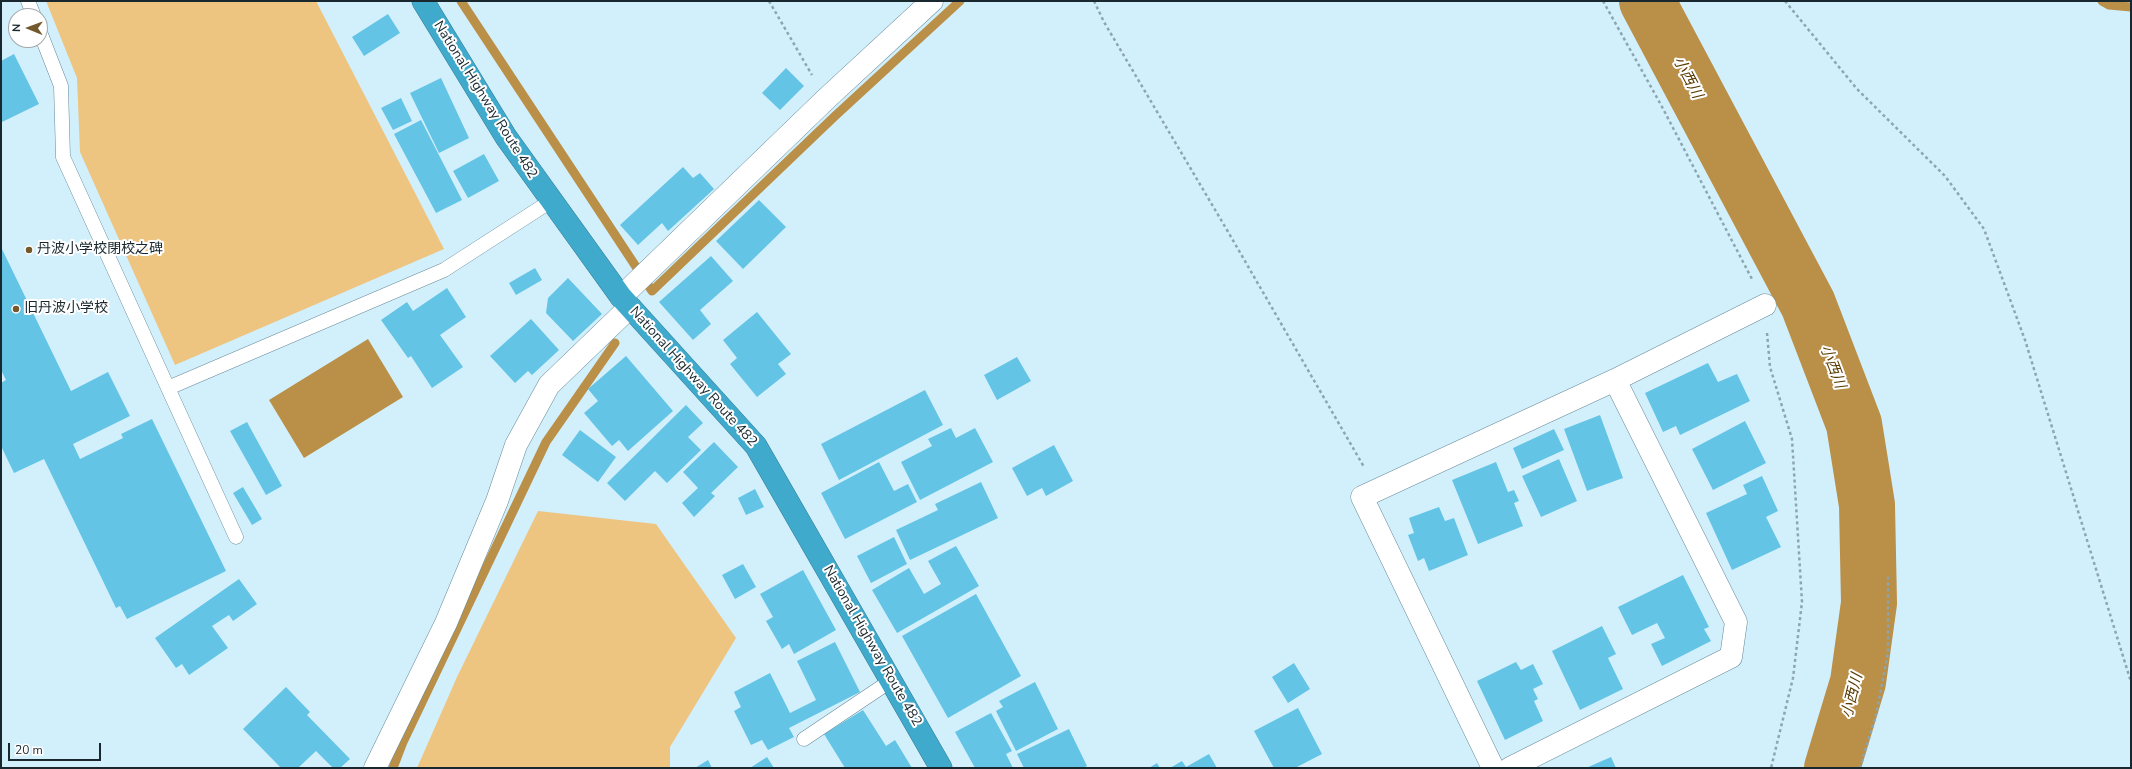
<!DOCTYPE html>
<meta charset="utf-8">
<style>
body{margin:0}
#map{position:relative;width:2132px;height:769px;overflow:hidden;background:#d2f0fc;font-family:"Nunito Sans",sans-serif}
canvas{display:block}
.frame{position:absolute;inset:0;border:2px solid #19282e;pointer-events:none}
.north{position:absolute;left:8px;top:8px;width:40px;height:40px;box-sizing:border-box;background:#fff;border:1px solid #a3a9ab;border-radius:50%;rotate:271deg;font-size:11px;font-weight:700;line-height:16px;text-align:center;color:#19282e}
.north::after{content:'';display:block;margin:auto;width:14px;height:18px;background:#73582b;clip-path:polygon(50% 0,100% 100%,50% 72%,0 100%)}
.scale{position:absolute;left:8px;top:743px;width:93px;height:18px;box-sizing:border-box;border:2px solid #19282e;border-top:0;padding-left:5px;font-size:12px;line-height:14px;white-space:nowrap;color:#19282e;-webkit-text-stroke:3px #fff;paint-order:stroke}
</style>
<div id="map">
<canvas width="2132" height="769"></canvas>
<div class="frame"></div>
<div class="north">N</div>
<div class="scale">20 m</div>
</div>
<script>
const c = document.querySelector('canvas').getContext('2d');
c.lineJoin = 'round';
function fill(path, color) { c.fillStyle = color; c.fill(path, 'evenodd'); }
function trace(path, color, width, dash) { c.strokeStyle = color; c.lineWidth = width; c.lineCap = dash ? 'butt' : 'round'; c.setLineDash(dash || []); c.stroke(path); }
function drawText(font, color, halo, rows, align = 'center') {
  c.font = font + ' "Nunito Sans","Noto Sans JP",sans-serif'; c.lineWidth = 4; c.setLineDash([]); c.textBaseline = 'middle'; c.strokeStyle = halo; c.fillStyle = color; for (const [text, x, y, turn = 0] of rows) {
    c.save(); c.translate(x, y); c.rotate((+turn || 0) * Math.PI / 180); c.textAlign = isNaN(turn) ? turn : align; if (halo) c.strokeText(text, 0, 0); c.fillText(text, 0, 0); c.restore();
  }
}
fill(new Path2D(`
 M46,1H316L444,249L175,365L80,152L77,78Z
 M538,511L656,524L736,638L670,747V768H417L457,677Z`), '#eec481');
fill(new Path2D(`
 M368,339L403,397L304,458L269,400Z`), '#ba8f48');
trace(new Path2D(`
 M461,1L652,291L835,116L960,1
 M2102,1L2109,5L2131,7
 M393,768L403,742L546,442L615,343`), '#ba8f48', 9);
trace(new Path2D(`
 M1647,1L1808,304L1854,424L1867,505L1869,603L1858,682L1832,768`), '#ba8f48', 56);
fill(new Path2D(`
 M388,14L400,33L364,56L352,37Z
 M14,54L39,104L2,122L1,61Z
 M786,68L804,86L780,110L762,93Z
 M441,78L469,138L439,153L410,93Z
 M401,98L412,121L393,130L381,108Z
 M421,120L462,200L436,213L394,134Z
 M484,154L499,181L468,198L453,171Z
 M683,167L693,178L700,173L714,189L668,231L662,223L638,245L620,225Z
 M759,200L786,227L743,269L716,241Z
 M1,247L71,391L108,372L130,416L73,444L80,459L123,438L121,434L152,419L226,571L127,619L120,606L116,608L44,459L14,473L1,446V383L6,380L1,370Z
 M711,256L733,281L700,310L711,324L693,340L659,302Z
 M535,268L542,280L516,295L509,283Z
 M568,278L602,314L573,341L546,313L548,298Z
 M447,288L466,317L440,335L463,367L432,388L411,356L408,358L381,320L407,302L413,311Z
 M757,312L791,354L778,364L786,374L757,397L730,364L737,358L723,340Z
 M531,319L559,350L532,375L528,371L515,383L490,356Z
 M626,356L673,411L628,451L619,440L612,446L584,413L598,401L588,389Z
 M1017,357L1031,381L997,400L984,375Z
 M1708,363L1718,382L1737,374L1750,401L1680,435L1676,426L1663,432L1645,393Z
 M925,390L943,425L839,480L821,444Z
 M686,405L703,423L688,437L701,450L667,483L655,471L625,501L607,483Z
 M1600,415L1623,478L1587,491L1564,429Z
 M1745,421L1766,463L1713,490L1692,449Z
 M247,422L282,486L266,495L230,431Z
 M951,428L956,438L975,428L993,462L920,500L901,462L932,446L928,439Z
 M1554,429L1564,450L1522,469L1513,448Z
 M580,430L616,457L598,482L562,455Z
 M714,442L738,467L711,493L715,496L694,517L682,503L698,488L683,472Z
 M1054,445L1073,481L1046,496L1042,488L1027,496L1012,468Z
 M1559,459L1577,501L1541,517L1522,476Z
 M879,462L894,491L908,484L917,502L845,539L821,493Z
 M1496,462L1508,492L1514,490L1519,501L1514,503L1523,526L1478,544L1452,480Z
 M1762,476L1778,511L1766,517L1781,547L1732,570L1706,513L1747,494L1743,485Z
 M981,482L998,518L910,560L896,530L938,510L935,504Z
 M243,487L262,519L252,525L233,493Z
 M755,489L764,507L746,515L738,498Z
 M1439,507L1445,521L1454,518L1468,555L1429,571L1424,558L1418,561L1408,535L1414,533L1409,518Z
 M894,537L907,564L871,583L857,556Z
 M956,546L979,586L897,633L872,590L909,568L924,594L941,584L928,561Z
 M743,564L756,587L735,599L722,575Z
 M803,570L836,630L794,654L789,644L782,649L766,621L773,617L760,594Z
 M1683,575L1709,627L1704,629L1711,641L1662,666L1651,644L1665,638L1657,623L1632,635L1618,607Z
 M239,579L257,604L233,621L229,615L212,626L228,648L189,675L182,664L176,668L155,638Z
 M976,594L1021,676L948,718L902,636Z
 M1602,626L1616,654L1608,658L1623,689L1580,710L1552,651Z
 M835,642L860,692L789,728L794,737L768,750L762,740L751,745L734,711L741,707L734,692L770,673L790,713L816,700L797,661Z
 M1516,662L1521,670L1533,664L1543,684L1533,689L1538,699L1534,701L1543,721L1505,740L1477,681Z
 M1294,663L1310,689L1288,703L1272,677Z
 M1035,682L1058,729L1016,751L996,711L1003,707L999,701Z
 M286,687L310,712L307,715L350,759L340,768H333L316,751L298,768H281L243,729Z
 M1298,708L1322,754L1295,768H1274L1254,731Z
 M863,710L886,746L895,740L912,768H845L824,734Z
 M991,713L1012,751L1006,754L1013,768H975L955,732Z
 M1069,729L1087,766L1083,768H1024L1017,754Z
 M1209,754L1217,768H1170L1182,761L1186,767Z
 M767,757L774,768H750Z
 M1611,757L1616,768H1586Z
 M708,760L712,768H695Z
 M1157,763L1160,768H1149Z`), '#63c4e6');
const lane = new Path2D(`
 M28,1L34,16
 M40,32L61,86L63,157L168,388L444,270L551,201
 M168,388L236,537
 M804,739L892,680`);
const street = new Path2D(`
 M621,297L826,99L932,1
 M1615,380L1765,305
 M375,768L446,623L497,501L516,445L549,385L630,307
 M1493,768L1362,497L1615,380L1736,622L1731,657L1510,768`);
const highway = new Path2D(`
 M423,1L506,137L621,297L756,446L941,768`);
trace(lane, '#678a98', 15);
trace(street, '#678a98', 23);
trace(highway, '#327c95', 23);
trace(new Path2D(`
 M769,1L812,75
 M1094,1L1104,22L1227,230L1364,467
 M1603,1L1660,103L1753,281
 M1785,1L1857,89L1945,176L1984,229L2025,340L2131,682
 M1767,333L1770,367L1792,439L1802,602L1793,678L1771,768
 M1860,768L1876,715L1888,653V576`), '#8ca5ae', 2.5, [3, 3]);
trace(lane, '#fff', 14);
trace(street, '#fff', 22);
trace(highway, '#40aacc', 22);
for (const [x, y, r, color] of [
 [29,250,4,"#73582b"],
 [16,309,4,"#73582b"]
]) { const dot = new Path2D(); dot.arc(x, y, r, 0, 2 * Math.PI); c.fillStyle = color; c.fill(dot); trace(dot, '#fff', 1.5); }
drawText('14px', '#19282e', '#fff', [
 ["National Highway Route 482",485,100,58],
 ["National Highway Route 482",693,377,48],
 ["National Highway Route 482",872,646,60]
]);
drawText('14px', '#19282e', '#fff', [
 ["丹波小学校閉校之碑",37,250],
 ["旧丹波小学校",24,309]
], 'left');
drawText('italic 15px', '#593b00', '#fff', [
 ["小西川",1687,78,62],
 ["小西川",1832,367,69],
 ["小西川",1853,696,-76]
]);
</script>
